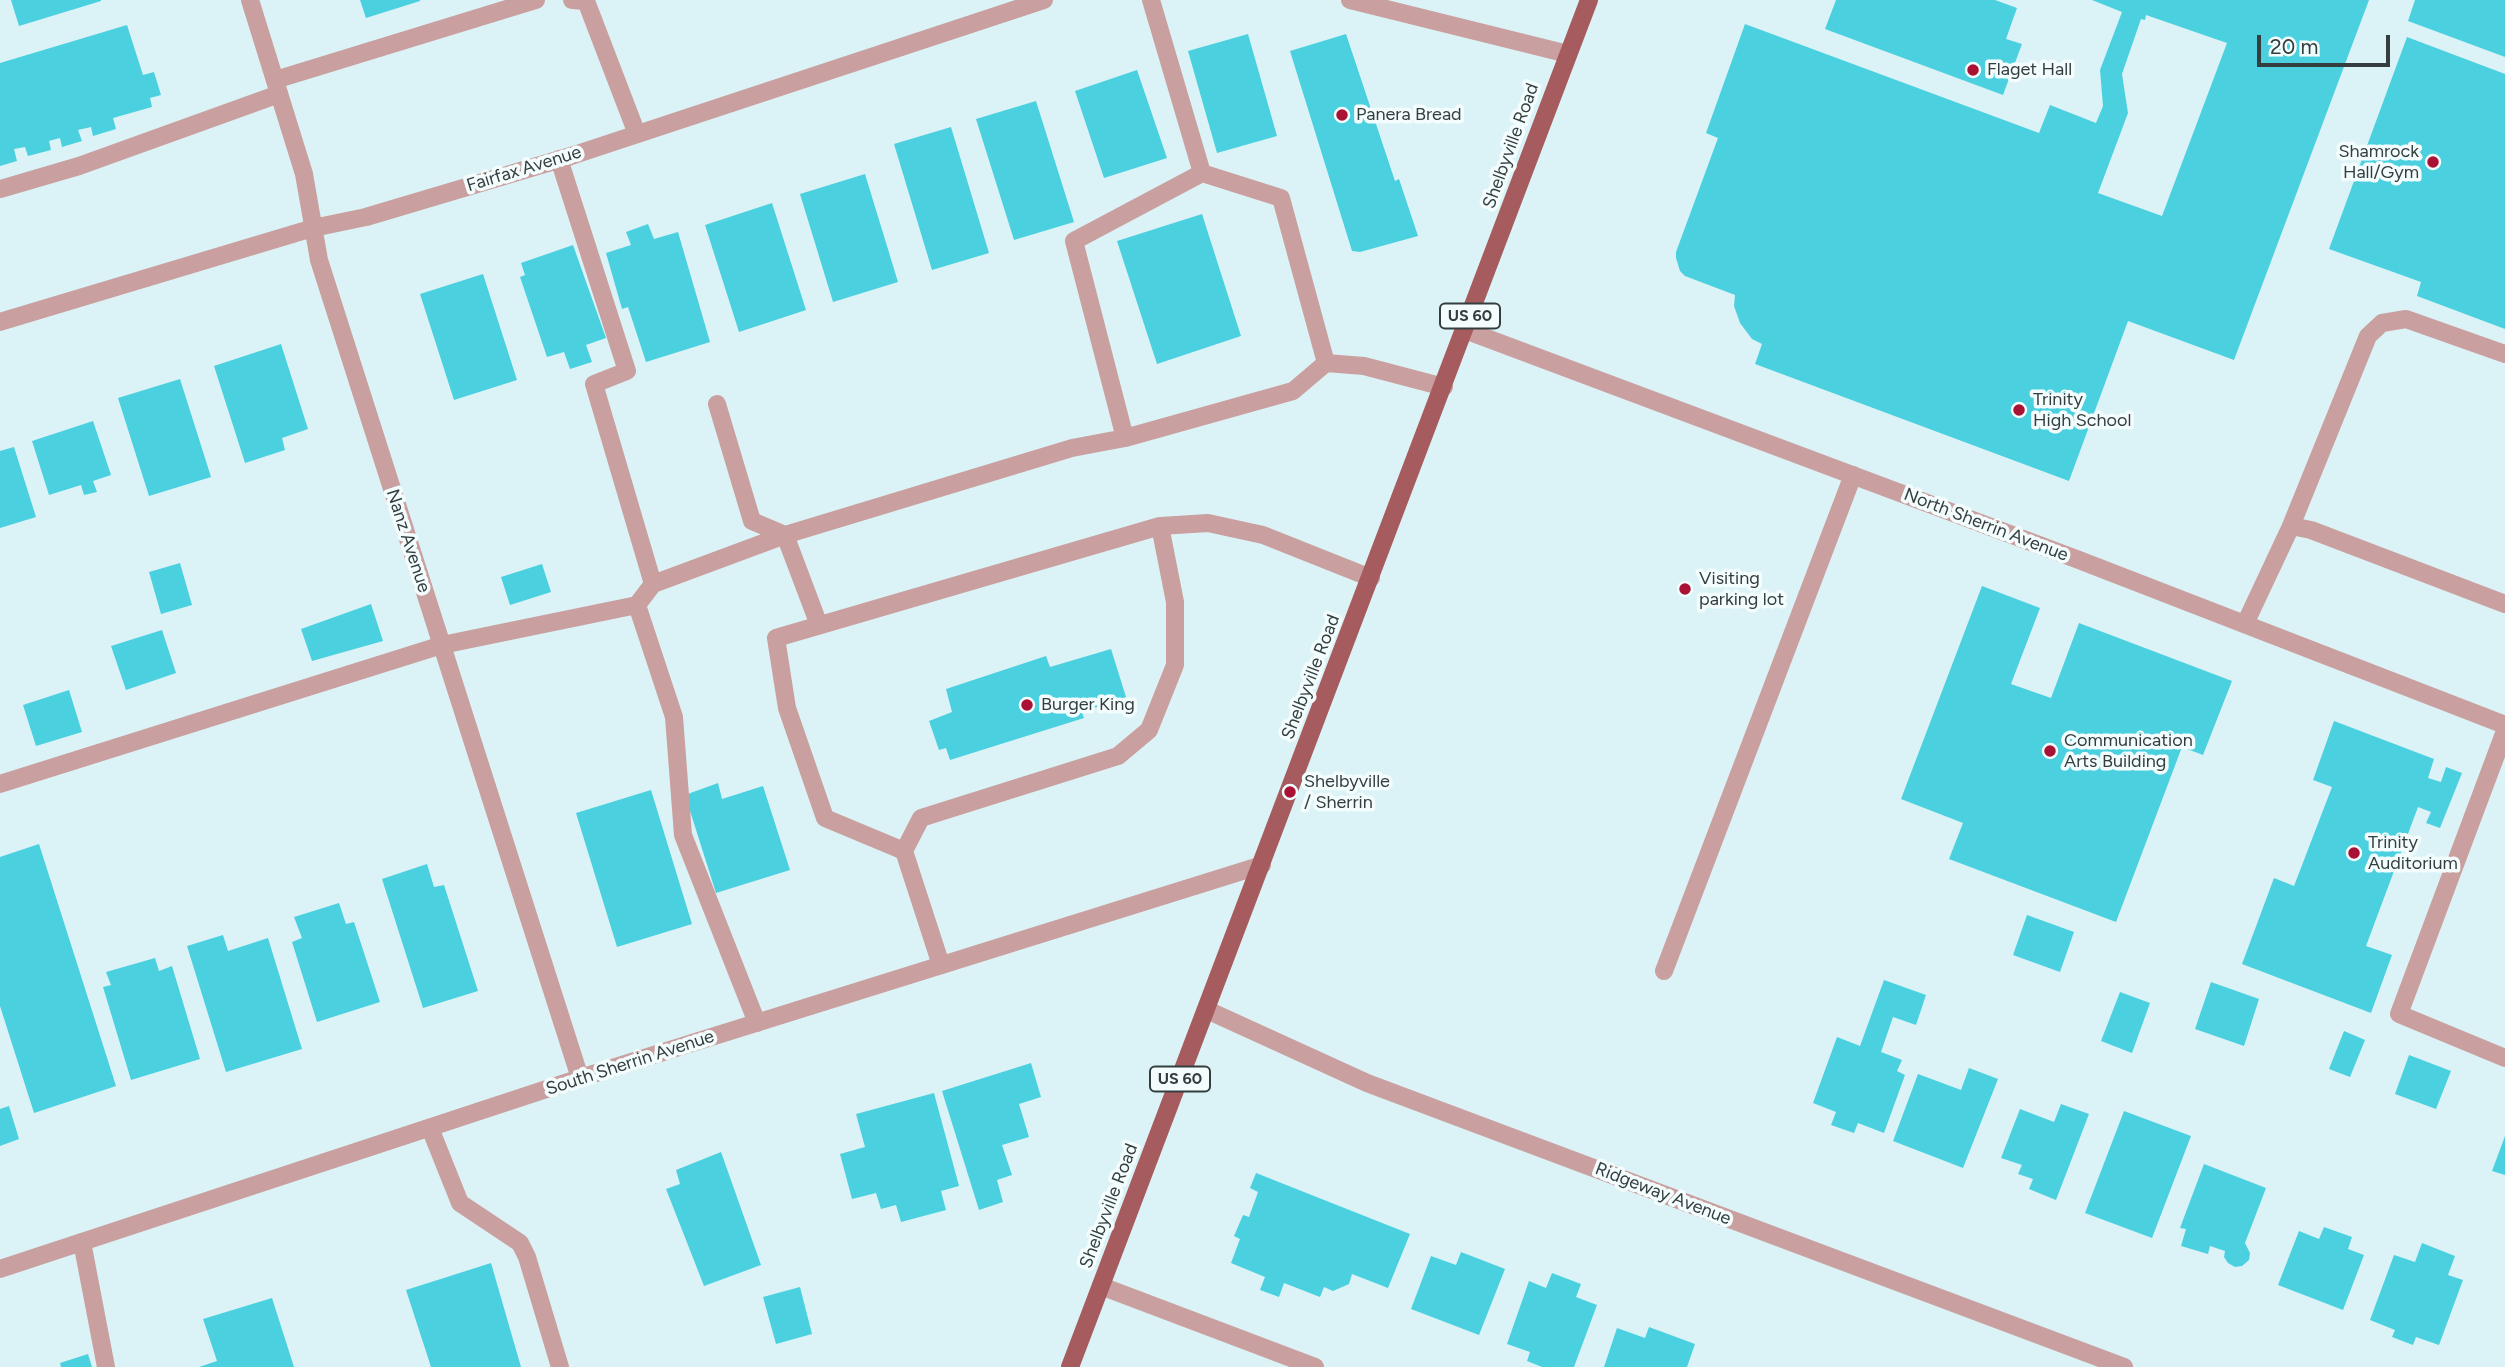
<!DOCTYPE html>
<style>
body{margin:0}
#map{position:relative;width:2505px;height:1367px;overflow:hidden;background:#dbf3f6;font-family:Figtree,sans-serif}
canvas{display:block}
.scale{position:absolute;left:2257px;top:35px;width:133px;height:32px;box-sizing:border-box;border:4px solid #353e3f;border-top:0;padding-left:9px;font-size:21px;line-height:24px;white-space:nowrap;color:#353e3f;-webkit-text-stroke:5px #f3fdfe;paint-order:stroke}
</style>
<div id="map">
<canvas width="2505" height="1367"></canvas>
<div class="scale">20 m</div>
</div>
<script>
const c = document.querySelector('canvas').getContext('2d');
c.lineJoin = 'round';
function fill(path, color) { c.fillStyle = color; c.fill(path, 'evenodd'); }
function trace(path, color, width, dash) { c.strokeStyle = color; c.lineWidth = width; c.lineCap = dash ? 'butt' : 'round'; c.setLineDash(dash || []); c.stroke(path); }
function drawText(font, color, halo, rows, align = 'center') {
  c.font = font + ' Figtree,sans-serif'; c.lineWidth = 7; c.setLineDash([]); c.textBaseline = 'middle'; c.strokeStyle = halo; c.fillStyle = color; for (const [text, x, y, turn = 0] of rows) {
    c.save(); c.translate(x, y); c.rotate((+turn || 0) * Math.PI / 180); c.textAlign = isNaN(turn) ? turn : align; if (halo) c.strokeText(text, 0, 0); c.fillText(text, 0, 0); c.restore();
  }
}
fill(new Path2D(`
 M11,0H101V1L19,26Z
 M360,0H420V1L366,18Z
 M1836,0H1995L2017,8L2006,39L2022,44L2003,95L1825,29Z
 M2092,0H2369L2234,360L2128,321L2069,481L1755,364L1762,344L1752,339L1740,323L1734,306L1735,295L1685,276L1680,271L1676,258V252L1718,138L1706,133L1745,24L2039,133L2050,105L2096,123L2103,106L2100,70L2122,12ZM2146,15L2227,43L2162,216L2098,193L2128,113L2122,74L2141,19L2145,20Z
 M2415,0H2505V57L2408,21Z
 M127,25L143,75L154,72L161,95L150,98L152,107L113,118L116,129L93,136L91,127L78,130L82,141L62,147L60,138L49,141L51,150L28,156L25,147L14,149L17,161L0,166V63Z
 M1248,34L1277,136L1217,153L1188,51Z
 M1346,34L1395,181L1399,179L1418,236L1360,252L1352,251L1290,51Z
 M2407,37L2505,74V329L2417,296L2421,282L2329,249Z
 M1137,70L1167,158L1104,178L1075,91Z
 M1036,101L1074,222L1014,240L976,119Z
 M951,127L989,253L932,270L894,144Z
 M865,174L898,282L833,302L800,194Z
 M772,203L806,310L739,332L705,225Z
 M1202,214L1241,336L1157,364L1117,241Z
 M648,224L654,239L678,232L710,342L646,362L628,307L622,309L606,253L631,245L626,232Z
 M573,245L606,338L586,345L592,362L570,369L564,352L547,357L520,277L525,275L521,263Z
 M483,274L517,380L454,400L420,294Z
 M281,344L308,429L282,438L285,450L245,463L214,366Z
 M180,379L211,477L149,496L118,398Z
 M93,421L111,475L93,481L97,492L84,495L81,485L49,495L32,441Z
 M14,447L36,517L0,528V451Z
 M180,563L192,605L161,614L149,572Z
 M542,564L551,592L510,605L501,577Z
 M1982,586L2040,608L2011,684L2051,698L2079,623L2232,681L2203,755L2182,747L2116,922L1949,859L1963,823L1901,799Z
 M371,604L383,641L312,661L301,629Z
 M162,630L176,673L126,690L111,646Z
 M1111,649L1126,697L1082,712L1084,718L950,760L946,748L939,750L929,721L952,712L946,689L1046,656L1050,667Z
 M69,690L82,732L36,746L23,705Z
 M2334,721L2434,759L2428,778L2441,782L2446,767L2462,773L2440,828L2426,823L2431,812L2418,807L2366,946L2392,955L2371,1013L2242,964L2274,878L2294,886L2332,787L2313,780Z
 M718,783L722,799L763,786L790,870L716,893L685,795Z
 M651,790L692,924L617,947L576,813Z
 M39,844L116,1086L34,1113L0,1006V857Z
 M427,864L434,887L444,885L478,991L423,1008L382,879Z
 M339,903L346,924L354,922L380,1002L317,1022L292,942L302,938L294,917Z
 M2027,915L2074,932L2060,972L2013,955Z
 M223,935L228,951L268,938L302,1049L226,1072L187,946Z
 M155,958L159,971L172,966L200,1059L131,1080L103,987L111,985L106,972Z
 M1884,980L1926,995L1916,1025L1893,1017L1881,1052L1902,1060L1897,1071L1905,1075L1884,1133L1858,1123L1854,1133L1831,1125L1836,1112L1813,1103L1837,1037L1860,1046Z
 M2211,982L2259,999L2244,1046L2195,1029Z
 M2120,992L2150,1003L2132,1053L2101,1041Z
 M2344,1031L2365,1040L2350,1077L2329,1069Z
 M2409,1055L2451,1071L2436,1109L2395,1094Z
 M1031,1063L1041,1097L1019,1104L1029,1137L1002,1145L1012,1175L997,1180L1003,1202L979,1210L942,1091Z
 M1969,1068L1998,1079L1963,1168L1893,1141L1918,1074L1961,1090Z
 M934,1093L959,1186L941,1191L946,1210L901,1222L896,1205L881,1209L876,1193L852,1199L840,1154L865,1147L856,1114Z
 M2061,1104L2089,1114L2056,1200L2029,1189L2033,1179L2018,1174L2022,1165L2001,1158L2020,1109L2054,1122Z
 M9,1106L19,1139L0,1146V1109Z
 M2124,1111L2191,1136L2152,1238L2085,1213Z
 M2505,1136V1175L2492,1171Z
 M721,1152L761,1265L704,1286L666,1189L680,1184L676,1170Z
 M2204,1164L2266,1188L2245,1243L2250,1253L2249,1260L2242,1266L2235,1267L2228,1263L2224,1257L2225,1251L2210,1246L2208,1254L2181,1246L2186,1229L2180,1228Z
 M1256,1173L1410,1234L1388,1288L1352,1274L1349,1284L1333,1291L1324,1287L1320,1297L1284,1283L1279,1297L1260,1290L1265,1277L1231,1263L1240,1239L1234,1236L1243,1215L1249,1217L1258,1192L1250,1188Z
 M2324,1227L2352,1237L2348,1249L2364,1255L2343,1310L2278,1285L2299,1231L2319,1239Z
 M2422,1243L2455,1256L2448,1275L2463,1280L2439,1345L2416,1337L2413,1345L2392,1337L2395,1330L2370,1320L2394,1255L2415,1262Z
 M1461,1252L1505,1269L1479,1335L1411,1309L1431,1256L1456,1265Z
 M491,1263L521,1367H431L406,1290Z
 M1552,1273L1581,1284L1576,1297L1597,1305L1574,1367H1542L1527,1361L1530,1352L1507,1344L1529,1281L1546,1288Z
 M800,1287L812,1334L776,1344L763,1297Z
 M272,1298L294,1367H199L217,1361L203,1319Z
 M1649,1327L1695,1344L1687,1367H1604L1617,1328L1645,1338Z
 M88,1354L92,1367H61L60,1363Z`), '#4bd0e0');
trace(new Path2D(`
 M572,0L586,1L637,134
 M1350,0L1568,54
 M275,80L536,0
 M559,159L627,371L594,384L653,584
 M0,189L79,166L279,94
 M1326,363L1364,366L1444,387
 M717,404L752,521L785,535
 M1125,438L1074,241L1202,173
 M1160,526L1208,523L1263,535L1371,578
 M2291,526L2368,336L2382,323L2406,319L2505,354
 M637,605L674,717L683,835L757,1023
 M2245,624L2291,526L2311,530L2505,604
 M819,625L785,535L1072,448L1125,438L1293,391L1326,363L1281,198L1202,173L1151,0
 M2505,731L2399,1014L2505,1058
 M0,784L442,645L637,605L653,584L785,535
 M904,851L825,818L787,708L776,638L1160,526L1175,602V665L1149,730L1118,756L921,818L904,851L941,965
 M1664,971L1853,475
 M430,1128L460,1203L520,1243L527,1257L560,1367
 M82,1242L106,1367
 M1101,1286L1315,1367`), '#ca9f9f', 18);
trace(new Path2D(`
 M250,0L304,174L319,260L580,1078
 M0,322L313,228L366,217L571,156L1044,0
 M1465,330L2079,560L2505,725
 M1207,1010L1367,1083L2124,1367
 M0,1269L580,1078L1262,865`), '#ca9f9f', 18);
trace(new Path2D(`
 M1070,1367L1589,0`), '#a65c5f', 18);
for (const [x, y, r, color] of [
 [1973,70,7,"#a91234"],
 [1342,115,7,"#a91234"],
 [2433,162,7,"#a91234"],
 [2019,410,7,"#a91234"],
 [1685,589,7,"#a91234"],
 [1027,705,7,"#a91234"],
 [2050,751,7,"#a91234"],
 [1290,792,7,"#a91234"],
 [2354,853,7,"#a91234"]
]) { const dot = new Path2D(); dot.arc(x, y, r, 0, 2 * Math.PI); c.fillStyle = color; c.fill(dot); trace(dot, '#f3fdfe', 2.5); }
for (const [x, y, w] of [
 [1470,316,60],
 [1180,1079,60]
]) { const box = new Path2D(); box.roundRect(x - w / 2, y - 12.5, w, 25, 5); c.fillStyle = '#f3fdfe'; c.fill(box); trace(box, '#353e3f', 2); }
drawText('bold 16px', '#353e3f', null, [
 ["US 60",1470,316],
 ["US 60",1180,1079]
]);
drawText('18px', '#353e3f', '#f3fdfe', [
 ["Flaget Hall",1987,70],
 ["Panera Bread",1356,115],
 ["Shamrock",2419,152,"right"],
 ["Hall/Gym",2419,173,"right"],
 ["Trinity",2033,400],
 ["High School",2033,421],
 ["Visiting",1699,579],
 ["parking lot",1699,600],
 ["Burger King",1041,705],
 ["Communication",2064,741],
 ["Arts Building",2064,762],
 ["Shelbyville",1304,782],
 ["/ Sherrin",1304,803],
 ["Trinity",2368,843],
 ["Auditorium",2368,864]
], 'left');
drawText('18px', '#353e3f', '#f3fdfe', [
 ["Shelbyville Road",1511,146,-70],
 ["Fairfax Avenue",524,169,-17],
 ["North Sherrin Avenue",1986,525,21],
 ["Nanz Avenue",408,541,72],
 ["Shelbyville Road",1311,677,-69],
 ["South Sherrin Avenue",630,1063,-18],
 ["Ridgeway Avenue",1663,1194,21],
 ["Shelbyville Road",1109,1206,-69]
]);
</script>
